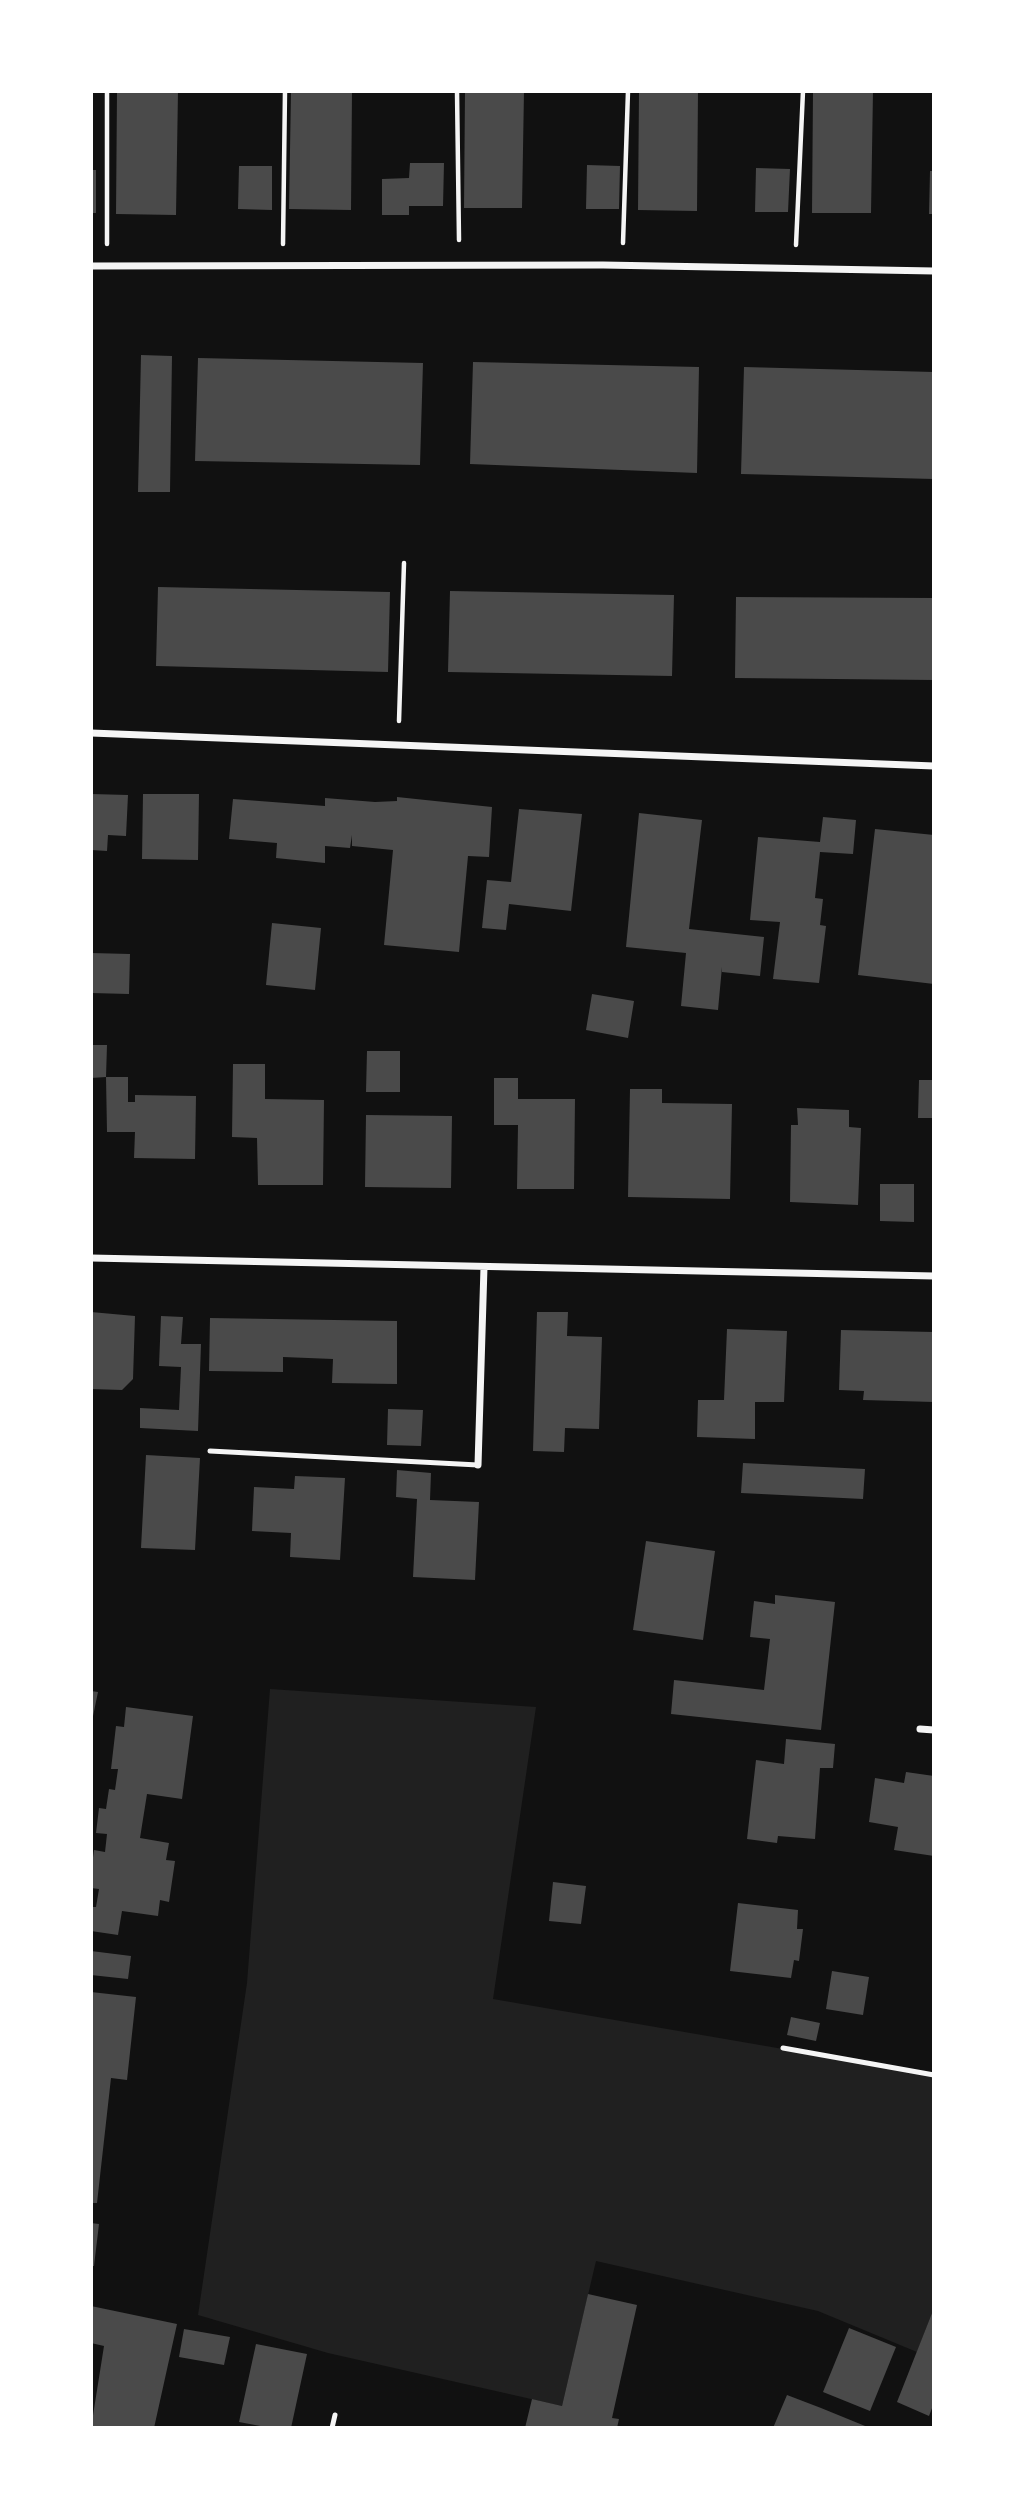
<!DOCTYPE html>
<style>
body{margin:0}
#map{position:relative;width:1025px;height:2519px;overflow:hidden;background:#111;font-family:Jost,sans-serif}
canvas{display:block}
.frame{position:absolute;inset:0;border:93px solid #fff;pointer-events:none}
</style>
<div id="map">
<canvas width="1025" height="2519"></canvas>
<div class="frame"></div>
</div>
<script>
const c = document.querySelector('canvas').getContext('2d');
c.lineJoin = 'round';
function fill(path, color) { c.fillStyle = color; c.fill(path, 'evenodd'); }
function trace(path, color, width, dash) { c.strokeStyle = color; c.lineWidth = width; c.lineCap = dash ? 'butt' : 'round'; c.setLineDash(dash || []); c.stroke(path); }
fill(new Path2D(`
 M270,1689L536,1707L493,1999L934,2075V2308L917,2352L818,2311L596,2261L562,2406L328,2353L198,2315L247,1983Z`), '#202020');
fill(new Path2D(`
 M117,91H178L176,215L116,214Z
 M291,91H352L351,210L289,209Z
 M465,91H524L522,208H464Z
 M639,91H698L697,211L638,210Z
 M813,91H873L871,213H812Z
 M410,163H444L443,206H409V215H382V179L409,178Z
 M587,165L620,166L619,209H586Z
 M239,166H272V210L238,209Z
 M756,168L790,169L788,212H755Z
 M91,170H96V213H91Z
 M930,171H934V214H929Z
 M141,355L172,356L170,492H138Z
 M198,358L423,363L420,465L195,461Z
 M473,362L699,367L697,473L470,464Z
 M744,367L934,372V479L741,474Z
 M158,587L390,592L388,672L156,666Z
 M450,591L674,595L672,676L448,672Z
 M736,597L934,598V680L735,678Z
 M91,794L128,795L126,836L108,835L107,851L91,850Z
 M143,794H199L198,860L142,859Z
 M397,797L492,807L489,857L468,856L459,952L384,945L393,850L352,846V835L350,848L325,846V863L276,858L277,843L229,839L233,799L325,806V798L375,802L397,801Z
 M519,809L582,814L571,911L509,904L506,930L482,928L487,880L511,882Z
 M639,813L702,820L689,929L764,937L760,976L722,972V967L718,1010L681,1006L686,953L626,947Z
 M823,817L856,820L853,854L820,852L815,898L823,899L820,925L826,926L819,983L773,979L780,922L750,920L758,837L820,842Z
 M875,829L934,835V984L858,975Z
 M272,923L321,928L315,990L266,985Z
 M91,953L130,954L129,994L91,993Z
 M592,994L634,1001L628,1038L586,1030Z
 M91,1045H107L106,1077L91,1078Z
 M367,1051H400V1092H366Z
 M233,1064H265V1099L324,1100L323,1185H258L257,1138L232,1137Z
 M106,1077H128V1102H135V1095L196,1096L195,1159L134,1158L135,1132H107Z
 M494,1078H518V1099H575L574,1189H517L518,1125H494Z
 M919,1080H934V1118H918Z
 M630,1089H662V1103L732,1104L730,1199L628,1197Z
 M797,1108L849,1110V1127L861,1128L858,1205L790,1202L791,1125H798Z
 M366,1115L452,1116L451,1188L365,1187Z
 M880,1184H914V1222L880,1221Z
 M91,1312L135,1316L133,1379L122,1390L91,1389Z
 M537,1312H568L567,1336L602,1337L599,1429L565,1428L564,1452L533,1451Z
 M161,1316L183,1317L181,1344H201L198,1431L140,1428V1408L179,1410L181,1367L159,1366Z
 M210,1318L397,1321V1384L332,1383L333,1359L283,1357V1372L209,1371Z
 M727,1329L787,1331L784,1402H755V1439L697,1437L698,1400H724Z
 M841,1330L934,1332V1402L863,1400L864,1391L839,1390Z
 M388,1409L423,1410L421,1446L387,1445Z
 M146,1455L200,1458L195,1550L141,1548Z
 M743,1463L865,1469L863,1499L741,1493Z
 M397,1470L431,1473L430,1500L479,1502L475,1580L413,1577L417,1499L396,1497Z
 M295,1476L345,1478L340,1560L290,1557L291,1533L252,1531L254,1487L294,1489Z
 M646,1541L715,1551L703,1640L633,1630Z
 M775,1595L835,1602L821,1730L671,1714L674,1680L764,1690L770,1639L750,1637L754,1601L775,1604Z
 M91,1691L98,1692L92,1721H91Z
 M126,1707L193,1716L182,1799L147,1794L140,1838L169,1843L166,1860L175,1861L169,1902L160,1900L158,1916L122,1911L118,1935L91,1931V1907H96L99,1889L91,1888V1872L94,1850L105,1852L107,1834L96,1833L99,1808L106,1809L109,1789L115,1790L118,1769H111L116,1726L124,1727Z
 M786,1739L835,1744L833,1768H820L815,1839L778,1836L777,1843L747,1839L756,1760L784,1764Z
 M906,1772L934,1776V1856L894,1850L898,1827L869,1822L875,1778L904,1783Z
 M553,1882L586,1886L581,1924L549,1921Z
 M738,1903L798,1910L797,1929H803L799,1961L794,1960L791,1978L730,1971Z
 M91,1951L131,1956L128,1979L91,1975Z
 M832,1971L869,1977L863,2015L826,2009Z
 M91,1992L136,1997L127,2080L111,2078L97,2203H91Z
 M791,2017L820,2023L816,2041L787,2035Z
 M91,2223L99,2224L94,2266H91Z
 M588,2294L637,2305L612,2418L619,2419L617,2428H525L532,2399L562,2406Z
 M91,2306L177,2324L154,2428H91L104,2346L91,2343Z
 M934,2308V2403L929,2416L897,2402Z
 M849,2328L896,2347L870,2411L823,2392Z
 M184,2329L230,2337L224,2365L179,2357Z
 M256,2344L307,2354L291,2428H271L239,2422Z
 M787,2395L821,2408L870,2428H773Z`), '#4a4a4a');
trace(new Path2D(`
 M107,91V244
 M457,91L459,240
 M623,243L628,91
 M283,244L285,91
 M796,245L803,91
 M399,721L404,563`), '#f5f5f5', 4.5);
trace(new Path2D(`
 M210,1451L478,1465
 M783,2048L934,2075
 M332,2428L335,2415`), '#f5f5f5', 5);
trace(new Path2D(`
 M91,266L603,265L934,271
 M91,733L934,766
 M91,1258L934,1276
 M478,1465L484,1267
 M920,1729L934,1730`), '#f5f5f5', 7);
</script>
